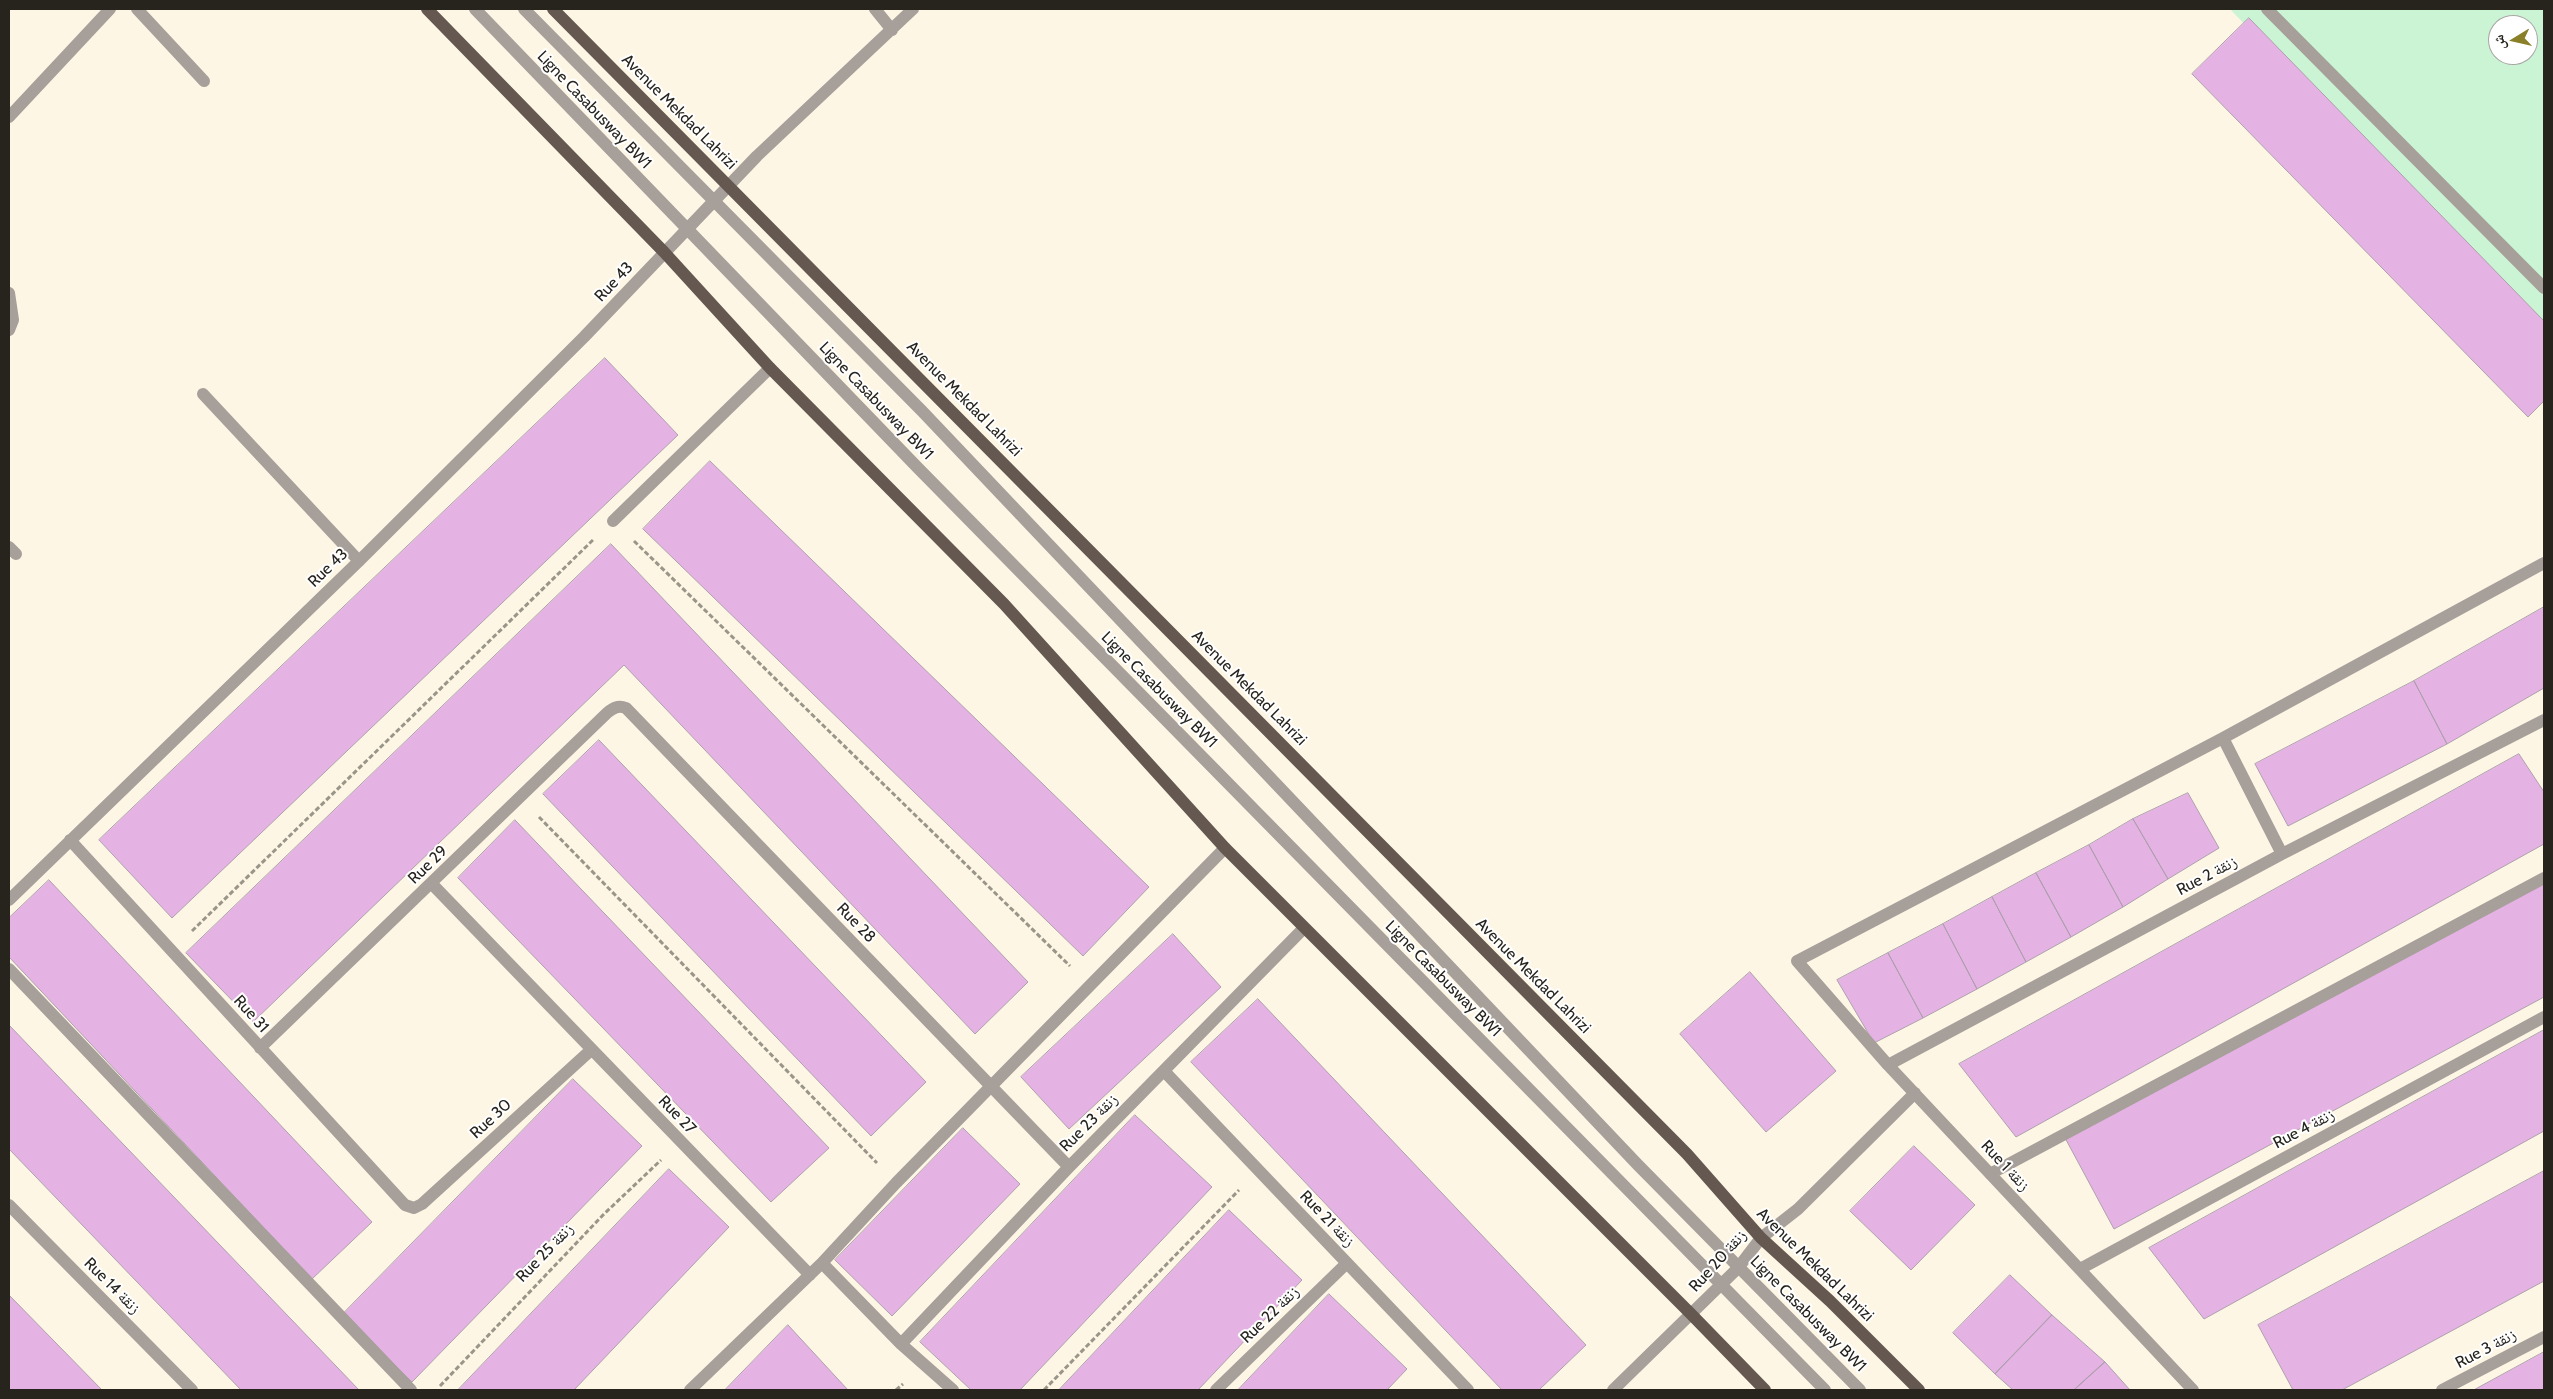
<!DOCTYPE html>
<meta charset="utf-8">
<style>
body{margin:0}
#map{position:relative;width:2553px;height:1399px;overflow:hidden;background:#fdf6e5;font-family:Cabin,"Noto Naskh Arabic",sans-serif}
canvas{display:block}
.frame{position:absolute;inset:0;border:10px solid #27241e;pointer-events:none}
.north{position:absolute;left:2488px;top:15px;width:50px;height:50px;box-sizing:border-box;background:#fff;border:1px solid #a9a7a5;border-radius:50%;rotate:261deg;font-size:14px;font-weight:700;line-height:20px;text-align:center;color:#27241e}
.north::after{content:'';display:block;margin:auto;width:18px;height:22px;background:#898027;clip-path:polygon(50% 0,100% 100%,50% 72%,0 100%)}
</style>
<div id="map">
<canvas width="2553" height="1399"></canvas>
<div class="frame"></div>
<div class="north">ش</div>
</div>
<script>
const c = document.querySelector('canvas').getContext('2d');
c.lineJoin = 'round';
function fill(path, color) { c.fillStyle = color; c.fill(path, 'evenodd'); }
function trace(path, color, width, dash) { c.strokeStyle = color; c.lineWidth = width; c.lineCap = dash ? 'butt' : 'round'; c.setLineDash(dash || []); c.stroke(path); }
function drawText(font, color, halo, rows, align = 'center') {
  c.font = font + ' Cabin,"Noto Naskh Arabic",sans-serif'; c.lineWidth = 4; c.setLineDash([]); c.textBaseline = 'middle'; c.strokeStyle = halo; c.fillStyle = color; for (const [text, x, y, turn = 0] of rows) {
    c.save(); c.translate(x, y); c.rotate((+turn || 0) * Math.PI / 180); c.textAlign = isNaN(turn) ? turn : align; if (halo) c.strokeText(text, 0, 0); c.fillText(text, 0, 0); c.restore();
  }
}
fill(new Path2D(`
 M2230,9H2544V339ZM2498,25H2528V55H2498Z`), '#cbf4d4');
const building = new Path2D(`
 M2249,18L2544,321V401L2528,417L2192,74Z
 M605,358L678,435L172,918L99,840Z
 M710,461L1149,887L1083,956L643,529Z
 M611,544L1028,982L975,1034L624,665L253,1022L186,953Z
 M2544,607V688L2447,744L2414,681Z
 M2414,681L2447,744L2288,826L2255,764Z
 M599,740L926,1082L871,1136L543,794Z
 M2519,754L2544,792V844L2016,1137L1959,1064Z
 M2188,793L2219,848L2168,879L2133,819Z
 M2133,819L2168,879L2123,907L2089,845Z
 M515,820L829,1148L771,1202L458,878Z
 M2089,845L2123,907L2071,937L2036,873Z
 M2036,873L2071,937L2026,962L1992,897Z
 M2544,878V997L2114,1229L2064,1136Z
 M49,880L372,1222L312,1279L9,957V918Z
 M1992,897L2026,962L1977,989L1943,924Z
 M1943,924L1977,989L1923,1018L1888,953Z
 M1173,934L1221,987L1069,1129L1021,1077Z
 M1888,953L1923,1018L1874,1043L1837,980Z
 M1750,972L1836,1071L1766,1132L1680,1034Z
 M1258,999L1586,1345L1539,1390H1502L1191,1062Z
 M9,1025L359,1390H241L9,1149Z
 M2544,1030V1131L2204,1319L2149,1248Z
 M573,1079L642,1146L412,1382L343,1314Z
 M1135,1115L1212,1187L1020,1390H971L920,1342Z
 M963,1128L1020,1184L892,1316L835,1260Z
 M1914,1146L1975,1205L1911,1270L1850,1211Z
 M669,1169L729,1227L574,1390H458Z
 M2544,1171V1281L2342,1390H2293L2258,1325Z
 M1229,1210L1302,1280L1198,1390H1059Z
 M2010,1275L2052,1315L1995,1374L1953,1333Z
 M1329,1294L1407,1369L1387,1390H1238Z
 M9,1295L102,1390H9Z
 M2052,1315L2105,1362L2074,1390H2013L1995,1374Z
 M788,1325L848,1390H725Z
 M2544,1352V1390H2474Z
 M2105,1362L2130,1390H2074Z`);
fill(building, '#e5b2e4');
trace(building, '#aea0ad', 1);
trace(new Path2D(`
 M634,541L1070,966
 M539,817L877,1163
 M192,931L594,539
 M440,1386L604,1214L661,1160
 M896,1390L903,1384
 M1044,1390L1239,1190`), '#9a9589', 3, [5, 2.5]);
trace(new Path2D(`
 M137,9L204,81
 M475,9L917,467L1825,1390
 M524,9L922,411L1638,1165L1860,1390
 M875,9L892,30
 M2267,9L2544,288
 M9,117L110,9
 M9,293L13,320L9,330
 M203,394L359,561
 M613,521L770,368
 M9,547L16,554
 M70,840L405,1205L414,1208L422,1204L591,1050
 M2282,854L2223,738L2544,563
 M432,884L810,1275
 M9,900L359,561L584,337L757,156L913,9
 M9,969L411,1390
 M260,1048L607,713C613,708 618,705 626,708L1069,1167
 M1888,1065L2282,854L2544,720
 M1164,1071L1468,1390
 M1990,1174L2544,878
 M9,1205L192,1390
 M822,1263L896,1183L1225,848
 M2080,1269L2544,1017
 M901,1344L1069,1167L1304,928
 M690,1390L822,1263L901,1344L953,1390
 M1216,1390L1347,1263
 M1613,1390L1738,1268L1761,1238L1798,1209L1915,1093
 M2193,1390L1888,1065L1797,961L2223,738
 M2442,1390L2544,1337`), '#a69f9a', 12);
trace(new Path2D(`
 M427,9L664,252L770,368L1004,604L1225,848L1691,1314L1765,1390
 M553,9L1687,1154L1761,1238L1830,1301L1919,1390`), '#645850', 12);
drawText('16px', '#27241e', '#fff', [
 ["Ligne Casabusway BW1",594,110,46],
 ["Avenue Mekdad Lahrizi",679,112,45],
 ["Rue 43",614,282,-47],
 ["Avenue Mekdad Lahrizi",964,399,45],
 ["Ligne Casabusway BW1",876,401,46],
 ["Rue 43",328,568,-44],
 ["Avenue Mekdad Lahrizi",1249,688,45],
 ["Ligne Casabusway BW1",1159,690,45],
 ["Rue 29",428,865,-44],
 ["Rue 2 زنقة",2207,876,-28],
 ["Rue 28",856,923,46],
 ["Avenue Mekdad Lahrizi",1533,976,45],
 ["Ligne Casabusway BW1",1443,979,45],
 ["Rue 31",251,1014,48],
 ["Rue 27",677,1115,46],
 ["Rue 30",491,1119,-43],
 ["Rue 23 زنقة",1089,1123,-45],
 ["Rue 4 زنقة",2304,1129,-28],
 ["Rue 1 زنقة",2005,1166,47],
 ["Rue 21 زنقة",1327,1219,46],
 ["Rue 25 زنقة",545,1253,-46],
 ["Rue 20 زنقة",1718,1261,-48],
 ["Avenue Mekdad Lahrizi",1815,1265,44],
 ["Rue 14 زنقة",112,1286,45],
 ["Ligne Casabusway BW1",1808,1314,45],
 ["Rue 22 زنقة",1270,1315,-44],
 ["Rue 3 زنقة",2486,1349,-28]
]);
</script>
